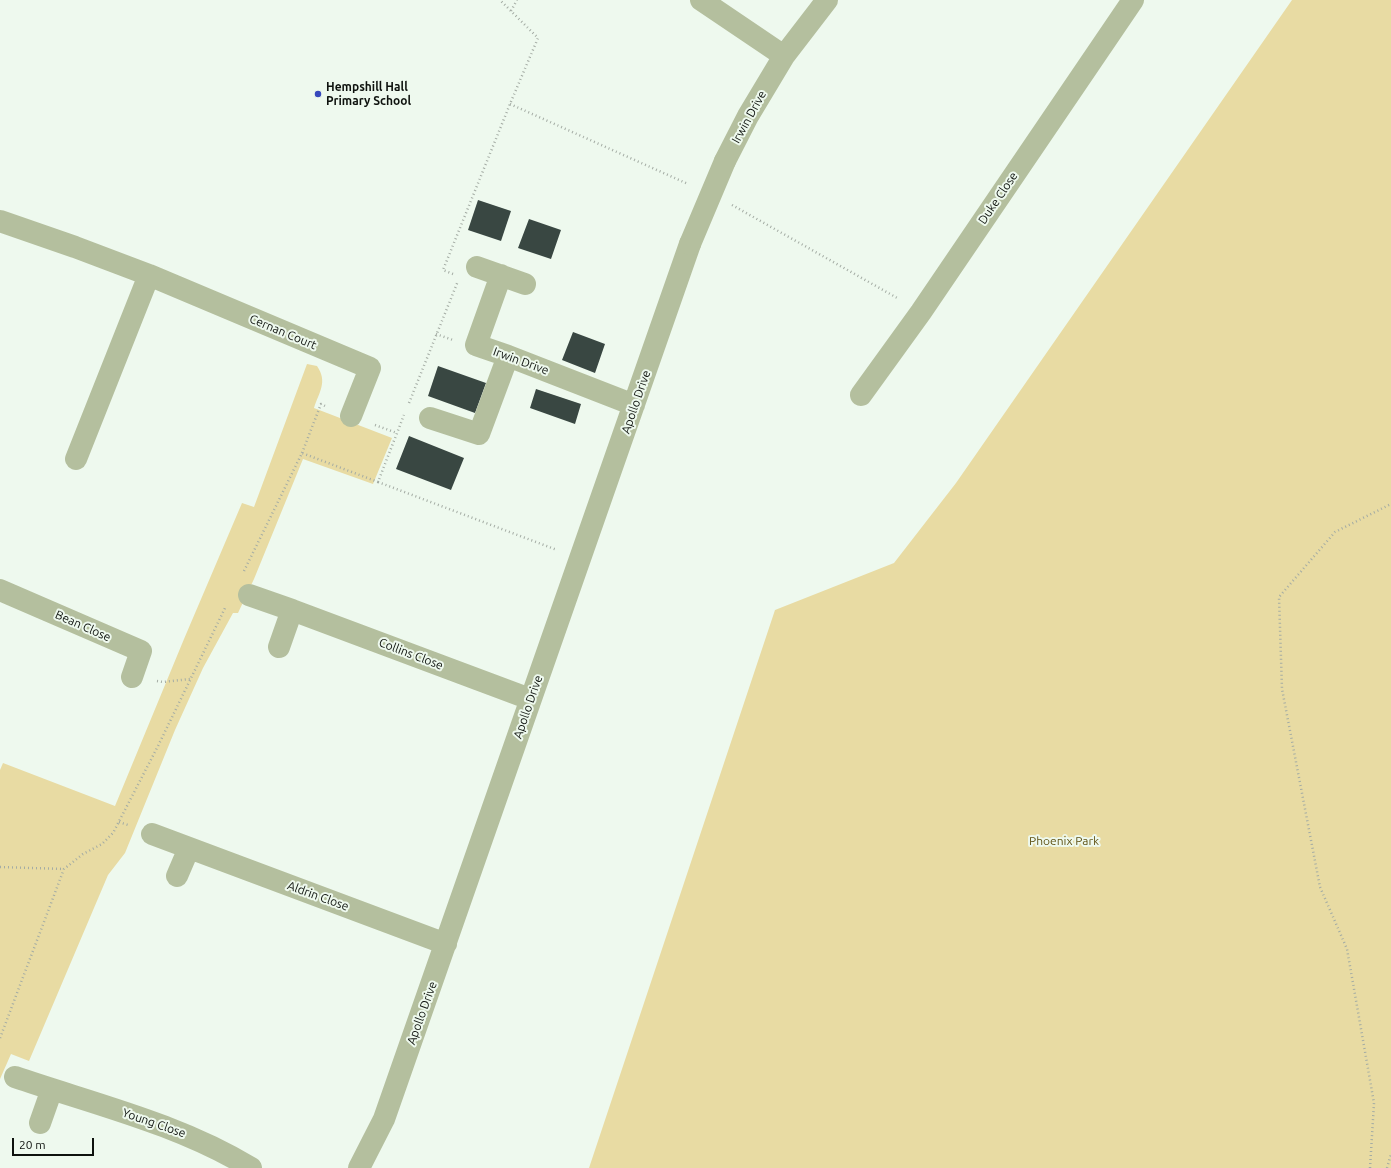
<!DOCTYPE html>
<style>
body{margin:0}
#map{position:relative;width:1391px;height:1168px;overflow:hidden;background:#eef9ee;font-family:Ubuntu,sans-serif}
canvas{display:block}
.scale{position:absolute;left:12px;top:1138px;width:82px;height:18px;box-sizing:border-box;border:2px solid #0e120e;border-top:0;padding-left:5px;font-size:12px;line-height:14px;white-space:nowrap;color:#0e120e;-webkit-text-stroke:3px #eef9ee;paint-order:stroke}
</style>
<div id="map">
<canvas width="1391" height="1168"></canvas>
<div class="scale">20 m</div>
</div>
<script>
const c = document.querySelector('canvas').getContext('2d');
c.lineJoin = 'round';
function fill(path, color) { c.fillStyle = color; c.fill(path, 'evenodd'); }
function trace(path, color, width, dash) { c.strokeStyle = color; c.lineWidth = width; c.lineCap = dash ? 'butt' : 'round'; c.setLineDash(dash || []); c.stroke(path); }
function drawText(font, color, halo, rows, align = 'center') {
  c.font = font + ' Ubuntu,sans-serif'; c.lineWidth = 4; c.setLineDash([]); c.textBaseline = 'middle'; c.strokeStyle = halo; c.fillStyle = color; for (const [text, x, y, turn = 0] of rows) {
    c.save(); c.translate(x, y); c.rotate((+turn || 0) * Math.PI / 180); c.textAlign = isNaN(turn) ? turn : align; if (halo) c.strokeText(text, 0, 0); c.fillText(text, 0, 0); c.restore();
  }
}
fill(new Path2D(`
 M1292,0H1391V1168H589L775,610L894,563L956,483Z
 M307,364L317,366C328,382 319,392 314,408L392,438L373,484L303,459L254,579L238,613H233L203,668L175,730L125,853L108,875L29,1061L11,1054L0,1079V770L3,763L115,806L184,639L242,503L254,507Z`), '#e8dba3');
fill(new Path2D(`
 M478,200L511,211L501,241L468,230Z
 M529,219L561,230L551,259L518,248Z
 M573,332L605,344L595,373L562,360Z
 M438,366L486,383L475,413L428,396Z
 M536,389L581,404L575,424L530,408Z
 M409,436L464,458L451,490L396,469Z`), '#394742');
trace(new Path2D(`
 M511,11L517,0
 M510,104L688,184
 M732,205L899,299
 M453,274L443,270L510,104L538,38L500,0
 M436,334L453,340
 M409,403L458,281
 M375,425L397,433
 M302,453L321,404L327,407
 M378,482L557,550
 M244,571L302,453L378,482L404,415
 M157,681L163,682L190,679
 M119,822L128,825
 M0,867L64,869
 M0,1038L64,869L83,854L102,844L113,833L158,746L226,606
 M1370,1168L1374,1103L1347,949L1320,887L1282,689L1279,597L1335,532L1391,504
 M1387,1168L1391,1154`), '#a4aca4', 2.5, [1, 3]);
trace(new Path2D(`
 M701,0L784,56
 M725,161L748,116L784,56L827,0
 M0,221L75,247L149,275L370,368L351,416
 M477,267L525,284
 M501,275L476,345L508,356L634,405
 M861,395L921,312L1133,0
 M430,418L479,434L508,356
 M76,459L149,275
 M0,590L141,651L132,677
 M249,595L292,610L530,699
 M279,647L292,610
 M152,834L446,944
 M177,876L189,848
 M15,1077C94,1104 179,1124 251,1168
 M40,1123L52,1089
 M359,1168L384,1119L690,244`), '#b4bf9e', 22);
trace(new Path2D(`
 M690,244L725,161`), '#b4bf9e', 22);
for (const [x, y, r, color] of [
 [318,94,4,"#3749bc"]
]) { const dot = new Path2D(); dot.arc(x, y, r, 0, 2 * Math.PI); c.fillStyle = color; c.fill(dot); trace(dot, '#eef9ee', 1.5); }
drawText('bold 12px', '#0e120e', '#eef9ee', [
 ["Hempshill Hall",326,87],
 ["Primary School",326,101]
], 'left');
drawText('12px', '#0e120e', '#eef9ee', [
 ["Irwin Drive",749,117,-61],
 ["Duke Close",998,198,-56],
 ["Cernan Court",283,332,23],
 ["Irwin Drive",521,361,20],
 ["Apollo Drive",636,402,-71],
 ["Bean Close",83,626,24],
 ["Collins Close",411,654,21],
 ["Apollo Drive",528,707,-71],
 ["Aldrin Close",318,896,20],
 ["Apollo Drive",422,1013,-70],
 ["Young Close",154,1123,19]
]);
drawText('12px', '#615417', '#eef9ee', [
 ["Phoenix Park",1064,841]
]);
</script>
